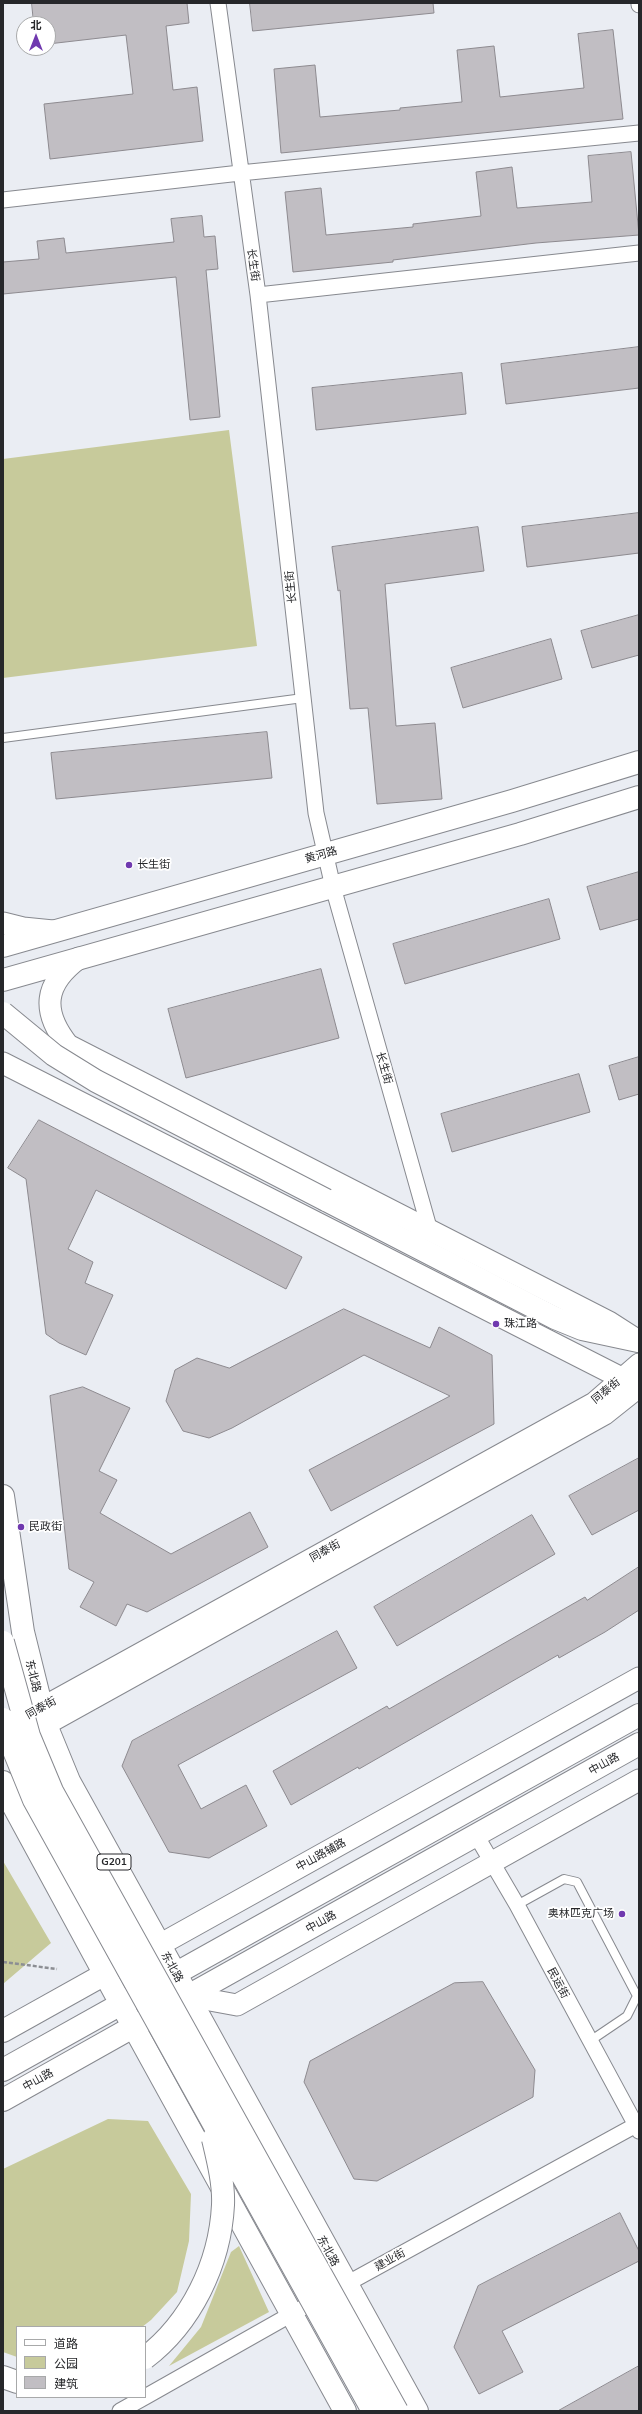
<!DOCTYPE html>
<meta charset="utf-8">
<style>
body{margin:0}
#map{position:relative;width:642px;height:2414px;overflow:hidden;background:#eaedf3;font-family:Mulish,"Noto Sans SC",sans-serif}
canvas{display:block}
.frame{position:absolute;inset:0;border:4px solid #26272a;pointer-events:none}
.legend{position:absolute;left:16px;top:2326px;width:130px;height:72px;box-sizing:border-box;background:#fff;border:1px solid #a8a9aa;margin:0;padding:5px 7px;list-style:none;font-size:12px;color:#26272a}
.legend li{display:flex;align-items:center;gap:8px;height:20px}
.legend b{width:20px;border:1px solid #a8a9aa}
.north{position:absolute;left:16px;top:16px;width:40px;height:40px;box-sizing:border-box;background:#fff;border:1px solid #a8a9aa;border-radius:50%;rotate:0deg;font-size:11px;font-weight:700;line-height:16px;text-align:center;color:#26272a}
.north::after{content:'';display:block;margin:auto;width:14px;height:18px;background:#7039af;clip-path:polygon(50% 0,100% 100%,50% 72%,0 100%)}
</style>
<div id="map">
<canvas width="642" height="2414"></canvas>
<div class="frame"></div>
<ul class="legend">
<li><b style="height:5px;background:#fff"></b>道路</li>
<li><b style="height:11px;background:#c7ca9b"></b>公园</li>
<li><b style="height:11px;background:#c1bec3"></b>建筑</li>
</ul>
<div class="north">北</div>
</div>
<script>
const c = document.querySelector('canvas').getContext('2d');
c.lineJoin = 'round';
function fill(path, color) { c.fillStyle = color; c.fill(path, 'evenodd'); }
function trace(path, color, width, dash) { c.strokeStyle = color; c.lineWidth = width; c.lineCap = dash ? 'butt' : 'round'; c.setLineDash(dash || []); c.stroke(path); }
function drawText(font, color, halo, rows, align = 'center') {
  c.font = font + ' Mulish,"Noto Sans SC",sans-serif'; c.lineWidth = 3.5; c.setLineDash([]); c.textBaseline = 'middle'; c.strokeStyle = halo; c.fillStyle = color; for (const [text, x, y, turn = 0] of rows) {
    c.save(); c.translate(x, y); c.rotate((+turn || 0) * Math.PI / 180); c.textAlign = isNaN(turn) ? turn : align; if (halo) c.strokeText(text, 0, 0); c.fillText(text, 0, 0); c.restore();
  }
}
fill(new Path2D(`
 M229,430L257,646L3,678V459Z
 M3,1861L51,1943L3,1984Z
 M108,2119L148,2121L191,2194L189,2241L177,2292L151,2320L142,2327H17V2357L3,2352V2169Z
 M239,2246L269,2312L169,2366L201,2327L231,2252Z`), '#c7ca9b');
const building = new Path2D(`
 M32,3H187L189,23L166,26L173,90L197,87L203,141L50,159L44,104L133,94L126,35L48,44V24H34Z
 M250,3H433L434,13L253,31Z
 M613,30L623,119L281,153L274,69L315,65L320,117L400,110V108L462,102L457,50L494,46L500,97L584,88L578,34Z
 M631,152L639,235L536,243L393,260V262L293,272L285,192L321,188L326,235L413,227V224L481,216L476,172L512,167L517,208L592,202L588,156Z
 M202,216L204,237L215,236L218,269L206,270L220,417L190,420L176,277L3,294V262L39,259L37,241L64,238L66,253L174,242L171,219Z
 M639,347V388L506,404L501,364Z
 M462,373L466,414L316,430L312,388Z
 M639,513V553L527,567L522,527Z
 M478,527L484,571L385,584L396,726L435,723L442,799L377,804L368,708L350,709L340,590L338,591L332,547Z
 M639,615V655L592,668L581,631Z
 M551,639L562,679L463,708L451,668Z
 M267,732L272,778L56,799L51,753Z
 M639,872V919L600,930L587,887Z
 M549,899L560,939L405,984L393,944Z
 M321,969L339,1038L186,1078L168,1009Z
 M639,1057V1094L619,1100L609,1066Z
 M579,1074L590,1112L452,1152L441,1114Z
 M39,1120L302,1257L286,1289L96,1190L68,1249L93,1262L85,1283L113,1295L86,1355L59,1343L46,1334L26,1179L8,1168Z
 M344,1309L430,1348L439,1327L492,1355L494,1424L331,1511L309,1470L450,1396L364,1355L232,1428L209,1438L183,1431L166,1401L175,1370L197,1358L229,1368Z
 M83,1387L130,1408L99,1471L117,1480L100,1513L171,1554L250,1512L268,1547L147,1612L127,1604L116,1626L80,1607L94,1582L69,1569L50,1396Z
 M639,1458V1510L592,1535L569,1496Z
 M532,1515L555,1554L397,1646L374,1607Z
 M639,1567V1610L605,1632L559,1658L558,1655L359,1769L358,1767L291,1805L273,1771L387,1706L389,1709L585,1597L587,1600Z
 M337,1631L357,1668L178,1765L201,1809L246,1785L267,1826L209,1858L169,1852L122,1766L132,1741Z
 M483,1982L535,2070L533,2097L377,2181L354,2179L304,2082L310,2061L454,1983Z
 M620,2213L639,2251V2261L502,2331L523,2372L479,2394L454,2347L478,2286Z
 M639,2366V2411H558Z`);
fill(building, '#c1bec3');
trace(building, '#8d8a8f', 1);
const service = new Path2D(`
 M3,738L303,698
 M517,1905L564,1879L577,1882L637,1996L627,2016L590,2041`);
const minor = new Path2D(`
 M218,3L258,295L316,813L333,887L430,1231
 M639,3V5
 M3,200L240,173L639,133
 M258,295L639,253
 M476,1835L517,1905L639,2131
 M339,2288L636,2125
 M145,2397L320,2298
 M120,2411L145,2397`);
const tertiary = new Path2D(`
 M29,1714L594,1402L639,1363
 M34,1732L605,1415L639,1388`);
const secondary = new Path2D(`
 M3,923L23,928L53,931
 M79,958C44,984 41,1011 68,1045L609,1322L637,1340
 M3,1063L639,1387
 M145,1953L639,1678
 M188,1996L237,2005L639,1780`);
const primary = new Path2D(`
 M3,946L512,801L639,762
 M3,980L520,834L639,797
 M3,2031L105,1974
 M345,2411L121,2004L639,1715
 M417,2411L188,1996L639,1744`);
const trunk = new Path2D(`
 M326,1200L555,1318L582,1329L638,1341
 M3,1496L23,1632L46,1725L69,1781L188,1996L3,2100
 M3,1782L14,1807L121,2004L3,2070
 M3,2377L17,2382`);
trace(service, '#87898f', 10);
trace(minor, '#87898f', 17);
trace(tertiary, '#87898f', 21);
trace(secondary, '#87898f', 23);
trace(primary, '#87898f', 24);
trace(trunk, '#87898f', 24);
trace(new Path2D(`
 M3,1962L57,1969`), '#8c8e93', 2.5, [4, 2]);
trace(service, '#fff', 8);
trace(minor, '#fff', 15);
trace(tertiary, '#fff', 19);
trace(secondary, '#fff', 21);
trace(primary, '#fff', 22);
trace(trunk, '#fff', 22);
const trunkBridge = new Path2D(`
 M3,1013L54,1055L96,1081L326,1200
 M3,1642L29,1736L52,1791L397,2411
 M3,1719L12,1746L34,1800L373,2411
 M145,2358C191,2323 220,2264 223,2205C224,2184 218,2160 213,2139`);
trace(trunkBridge, '#87898f', 24, []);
trace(trunkBridge, '#fff', 22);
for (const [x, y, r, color] of [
 [129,865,4,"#7039af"],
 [496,1324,4,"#7039af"],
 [21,1527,4,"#7039af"],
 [622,1914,4,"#7039af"]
]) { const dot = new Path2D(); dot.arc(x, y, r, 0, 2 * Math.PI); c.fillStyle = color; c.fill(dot); trace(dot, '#fff', 1.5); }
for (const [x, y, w] of [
 [114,1862,34]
]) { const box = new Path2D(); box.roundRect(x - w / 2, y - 8, w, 16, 3); c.fillStyle = '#fff'; c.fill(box); trace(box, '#26272a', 1); }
drawText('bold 10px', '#26272a', null, [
 ["G201",114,1862]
]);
drawText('11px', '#26272a', '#fff', [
 ["长生街",253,265,82],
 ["长生街",291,587,-96],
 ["黄河路",321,855,-16],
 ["长生街",384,1068,74],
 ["同泰街",606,1391,-39],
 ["同泰街",325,1551,-29],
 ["东北路",33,1676,76],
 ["同泰街",41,1708,-29],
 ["中山路",604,1764,-29],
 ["中山路辅路",321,1855,-29],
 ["中山路",321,1922,-29],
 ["东北路",172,1967,61],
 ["民运街",558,1983,62],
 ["中山路",38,2080,-29],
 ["东北路",328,2251,61],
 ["建业街",390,2260,-29]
]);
drawText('11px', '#26272a', '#fff', [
 ["长生街",137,865],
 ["珠江路",504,1324],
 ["民政街",29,1527],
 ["奥林匹克广场",614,1914,"right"]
], 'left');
</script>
